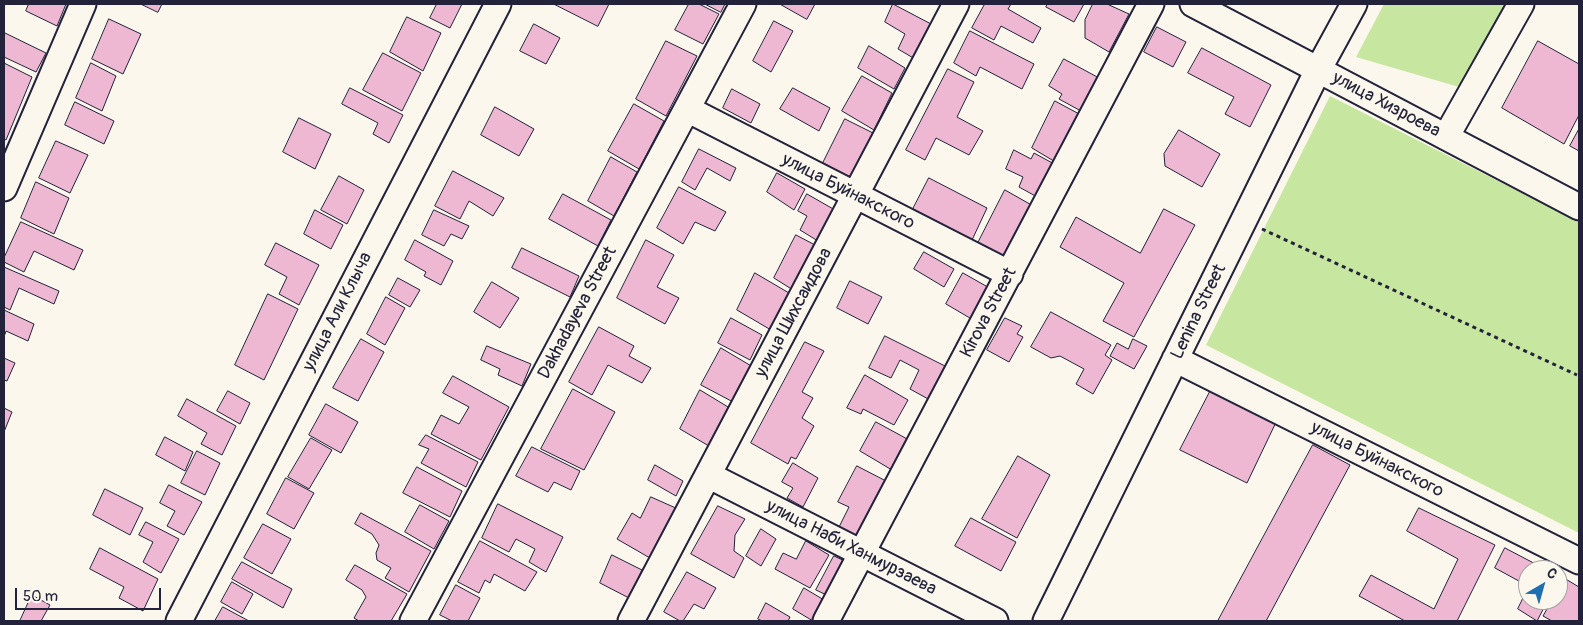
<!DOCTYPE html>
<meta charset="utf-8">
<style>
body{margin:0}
#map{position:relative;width:1583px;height:625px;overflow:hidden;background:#fbf7ec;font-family:Pangolin,sans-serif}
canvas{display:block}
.frame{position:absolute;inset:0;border:5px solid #22223b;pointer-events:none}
.north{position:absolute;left:1518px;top:560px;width:50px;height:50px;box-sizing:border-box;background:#fbf7ec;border:1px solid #a4a2a5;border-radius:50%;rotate:38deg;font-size:14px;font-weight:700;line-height:20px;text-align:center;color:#22223b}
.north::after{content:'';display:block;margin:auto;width:18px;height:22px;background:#1f6fb2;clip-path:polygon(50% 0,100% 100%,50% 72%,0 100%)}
.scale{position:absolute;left:15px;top:588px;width:146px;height:22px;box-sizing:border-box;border:2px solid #22223b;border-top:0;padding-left:6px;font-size:15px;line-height:18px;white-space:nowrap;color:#22223b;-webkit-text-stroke:4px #fbf7ec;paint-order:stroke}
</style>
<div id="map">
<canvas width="1583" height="625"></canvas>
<div class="frame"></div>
<div class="north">С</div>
<div class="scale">50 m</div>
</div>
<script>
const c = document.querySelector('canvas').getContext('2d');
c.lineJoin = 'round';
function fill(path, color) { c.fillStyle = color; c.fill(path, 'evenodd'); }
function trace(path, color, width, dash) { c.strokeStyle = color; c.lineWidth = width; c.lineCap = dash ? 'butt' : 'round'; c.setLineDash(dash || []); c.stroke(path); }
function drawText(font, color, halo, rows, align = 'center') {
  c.font = font + ' Pangolin,sans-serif'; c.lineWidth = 5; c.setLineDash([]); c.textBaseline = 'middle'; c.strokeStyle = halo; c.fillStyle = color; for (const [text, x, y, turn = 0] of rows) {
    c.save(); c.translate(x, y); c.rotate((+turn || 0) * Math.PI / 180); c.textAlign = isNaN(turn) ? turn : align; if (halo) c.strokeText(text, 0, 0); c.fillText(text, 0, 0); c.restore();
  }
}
fill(new Path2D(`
 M1384,4H1506L1459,87L1356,57Z
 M1330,96L1579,222V533L1206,345Z`), '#c7e7a0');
const building = new Path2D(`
 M29,4H66L57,26L26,11Z
 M141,4H162L158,12Z
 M437,4H462L450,28L430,18Z
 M554,4H609L598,26Z
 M689,4H699L719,14L703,44L675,30Z
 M705,4H725L721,12Z
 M780,4H815L807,19Z
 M893,4L931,24L915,59L898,49L905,34L885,22Z
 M985,4H1011L1008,9L1041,28L1033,43L1001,26L994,40L972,28Z
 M1048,4H1084L1074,22L1046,7Z
 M1093,4H1107L1129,14L1109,52L1085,38V20Z
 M407,17L441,33L423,71L390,52Z
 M109,19L141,34L123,74L92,59Z
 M774,21L793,31L771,72L753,61Z
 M534,24L560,38L546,64L520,51Z
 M1157,27L1186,42L1173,67L1144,52Z
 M970,31L1034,64L1022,89L980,67L976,76L954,63Z
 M5,33L46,53L36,72L4,57Z
 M666,41L697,56L666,116L636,99Z
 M1538,41L1579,64V115L1564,144L1502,108Z
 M869,46L905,68L894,89L858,68Z
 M1202,48L1271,85L1250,127L1225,114L1234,97L1188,73Z
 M383,53L421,73L402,111L363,90Z
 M1064,59L1099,78L1081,111L1059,99L1062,94L1049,86Z
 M4,63L32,77L6,140L4,139Z
 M91,63L116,76L102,111L76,98Z
 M948,69L974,82L957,117L983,131L969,155L936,138L925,160L906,150Z
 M862,76L892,93L874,130L842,111Z
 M350,88L403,115L389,143L373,134L378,123L342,104Z
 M793,88L830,108L819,131L780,109Z
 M732,89L760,104L751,123L723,108Z
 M1055,101L1081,115L1057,163L1032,148Z
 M75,102L114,121L104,144L65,125Z
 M634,104L664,121L639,169L608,151Z
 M495,107L534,129L519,156L481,135Z
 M299,118L331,134L315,169L283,152Z
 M845,119L875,134L853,179L823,163Z
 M1579,129V151L1570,146Z
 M1179,130L1220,154L1202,187L1165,166L1164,154Z
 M56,141L88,155L70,193L39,178Z
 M699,149L736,168L730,181L707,168L695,190L682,182Z
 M1014,150L1031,159L1034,153L1056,165L1039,198L1019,187L1023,177L1006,169Z
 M611,157L637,172L614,216L588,201Z
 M453,171L504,198L493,216L469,201L460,219L435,206Z
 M777,173L805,189L794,210L767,192Z
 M339,176L364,190L347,224L321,210Z
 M929,178L987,208L972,240L913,209Z
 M36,182L69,198L54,234L21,218Z
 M679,187L726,212L715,231L695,222L683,244L657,228Z
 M1005,190L1035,207L1007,260L978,243Z
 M563,194L611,220L598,246L549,219Z
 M807,194L835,210L818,241L800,230L807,216L798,211Z
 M1164,209L1195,225L1134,337L1103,321L1124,283L1060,247L1076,217L1140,253Z
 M315,210L343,225L331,249L304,234Z
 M434,210L469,226L462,239L451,234L444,246L422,235Z
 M21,222L83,250L74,270L34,251L24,272L4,262V258Z
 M796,235L815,245L793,290L774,278Z
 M415,240L453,261L441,285L424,276L426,272L405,260Z
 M646,240L674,255L657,287L679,298L665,324L617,298Z
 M276,243L319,265L299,305L279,294L287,277L265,265Z
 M522,248L579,276L570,297L512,268Z
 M924,252L954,269L944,287L914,269Z
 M4,267L59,291L54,304L19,288L10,310L4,307Z
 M755,273L789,293L771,330L737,310Z
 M963,273L993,290L975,321L946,304Z
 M398,278L420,290L410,307L389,295Z
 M850,281L882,297L868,324L837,308Z
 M492,282L519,298L500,328L474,312Z
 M268,294L298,309L264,380L235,365Z
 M386,297L405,308L385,345L367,334Z
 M4,310L34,324L28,341L6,331L4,337Z
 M1051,312L1111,345L1105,355L1112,360L1093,394L1076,384L1084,369L1060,356L1051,358L1031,347Z
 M731,318L762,335L750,360L718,343Z
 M1005,318L1022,326L1017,334L1023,337L1009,362L987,350Z
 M599,327L634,346L629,356L651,368L642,383L608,365L592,395L569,382Z
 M885,336L947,367L930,400L910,389L919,370L900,360L891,378L869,368Z
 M361,339L384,352L358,401L333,388Z
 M1133,339L1147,346L1134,369L1110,356L1117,343L1128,349Z
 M805,342L824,351L802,392L813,398L802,418L814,426L796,459L791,457L788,464L751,443Z
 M487,346L531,364L522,386L498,375L500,369L481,360Z
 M721,348L753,367L735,403L701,385Z
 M4,358L15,363L7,381L4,380Z
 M865,375L908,400L894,425L863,409L861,414L847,408Z
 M453,376L509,407L481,460L431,434L441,415L459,424L469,407L443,393Z
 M1215,382L1279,416L1247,483L1180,450Z
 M573,389L615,412L584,470L541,449Z
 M700,390L733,410L714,449L680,429Z
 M228,391L250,403L240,424L217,411Z
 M187,399L236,426L222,455L201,444L207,433L178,416Z
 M326,404L358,422L341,453L309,435Z
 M4,408L12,412L4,432Z
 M876,422L909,440L892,470L860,451Z
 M426,435L478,462L466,487L421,463L429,449L419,445Z
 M165,437L193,452L185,471L156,455Z
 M311,438L332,450L309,489L288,477Z
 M1313,445L1350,465L1266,621H1218Z
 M532,447L580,471L571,490L554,482L548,492L516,476Z
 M197,451L220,463L205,495L181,483Z
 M1018,456L1050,475L1017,538L982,519Z
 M793,463L818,478L803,507L787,498L793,488L782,482Z
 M655,465L683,481L676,496L648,480Z
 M857,466L886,481L857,538L838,529L849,507L838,502Z
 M417,467L462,491L450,517L403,493Z
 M286,478L314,493L294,529L267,514Z
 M169,485L202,502L184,535L167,526L175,511L160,503Z
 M105,489L143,508L130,535L93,515Z
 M651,497L678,509L650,558L617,539L632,513L640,518Z
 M498,504L563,537L546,572L529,562L535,549L516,539L509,552L482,538Z
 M420,505L449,521L434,549L405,532Z
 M718,506L745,519L735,535L734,551L744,558L734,578L691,554Z
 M1419,508L1495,545L1457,621H1405L1359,596L1371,575L1434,609L1458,559L1407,531Z
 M361,513L431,551L409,592L385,578L391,568L377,560L376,553L379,545L372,534L355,524Z
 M971,518L1016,542L1001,571L955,546Z
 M146,522L179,539L161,573L143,562L153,542L139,535Z
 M263,524L291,539L272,574L244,558Z
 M761,529L776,539L761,566L746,556Z
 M480,541L537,572L525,591L494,574L490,583L485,580L479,593L458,582Z
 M806,541L829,555L810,588L775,569L783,553L796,559Z
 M100,548L158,579L143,611L119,598L124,587L90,569Z
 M1505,548L1547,570H1528V586L1495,568Z
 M612,555L642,570L629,598L600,583Z
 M834,556L851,564L833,598L816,590Z
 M242,562L292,589L283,608L232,579Z
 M355,565L407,594L391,621H359L354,618L366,597L362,590L346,580Z
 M687,572L716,588L704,609L694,604L683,621H680L664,612Z
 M1564,578L1579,587V621H1552L1543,616L1552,600H1558V589Z
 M232,582L253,594L242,614L221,602Z
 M456,585L480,598L468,621H452L440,615Z
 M804,588L824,600L813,621L793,609Z
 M1528,588V600H1548L1537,621L1518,609Z
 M32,595L50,605L41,621H20Z
 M766,603L790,617L788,621H762L758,619Z
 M223,607L249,621H215Z`);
fill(building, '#eeb8d3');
trace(building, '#22223b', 1);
const minor = new Path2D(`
 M1193,4L1579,207
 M687,109L1010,274
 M1446,137L1521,4
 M4,188L83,4
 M1175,359L1579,561
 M708,475L995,621
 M179,621L498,4
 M413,621L743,4
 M631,621L956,4
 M826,621L1151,4
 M1046,621L1318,70L1354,4`);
trace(minor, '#22223b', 29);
trace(new Path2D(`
 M1262,229L1577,375`), '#22223b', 3, [4, 4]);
trace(minor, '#fbf7ec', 25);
drawText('18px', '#22223b', '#fbf7ec', [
 ["улица Хизроева",1386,105,28],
 ["улица Буйнакского",848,192,27],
 ["улица Али Клыча",338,312,-63],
 ["Lenina Street",1199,312,-64],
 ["Dakhadayeva Street",578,313,-62],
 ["улица Шихсаидова",794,313,-62],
 ["Kirova Street",989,313,-62],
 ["улица Буйнакского",1377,460,27],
 ["улица Наби Ханмурзаева",851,548,27]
]);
</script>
